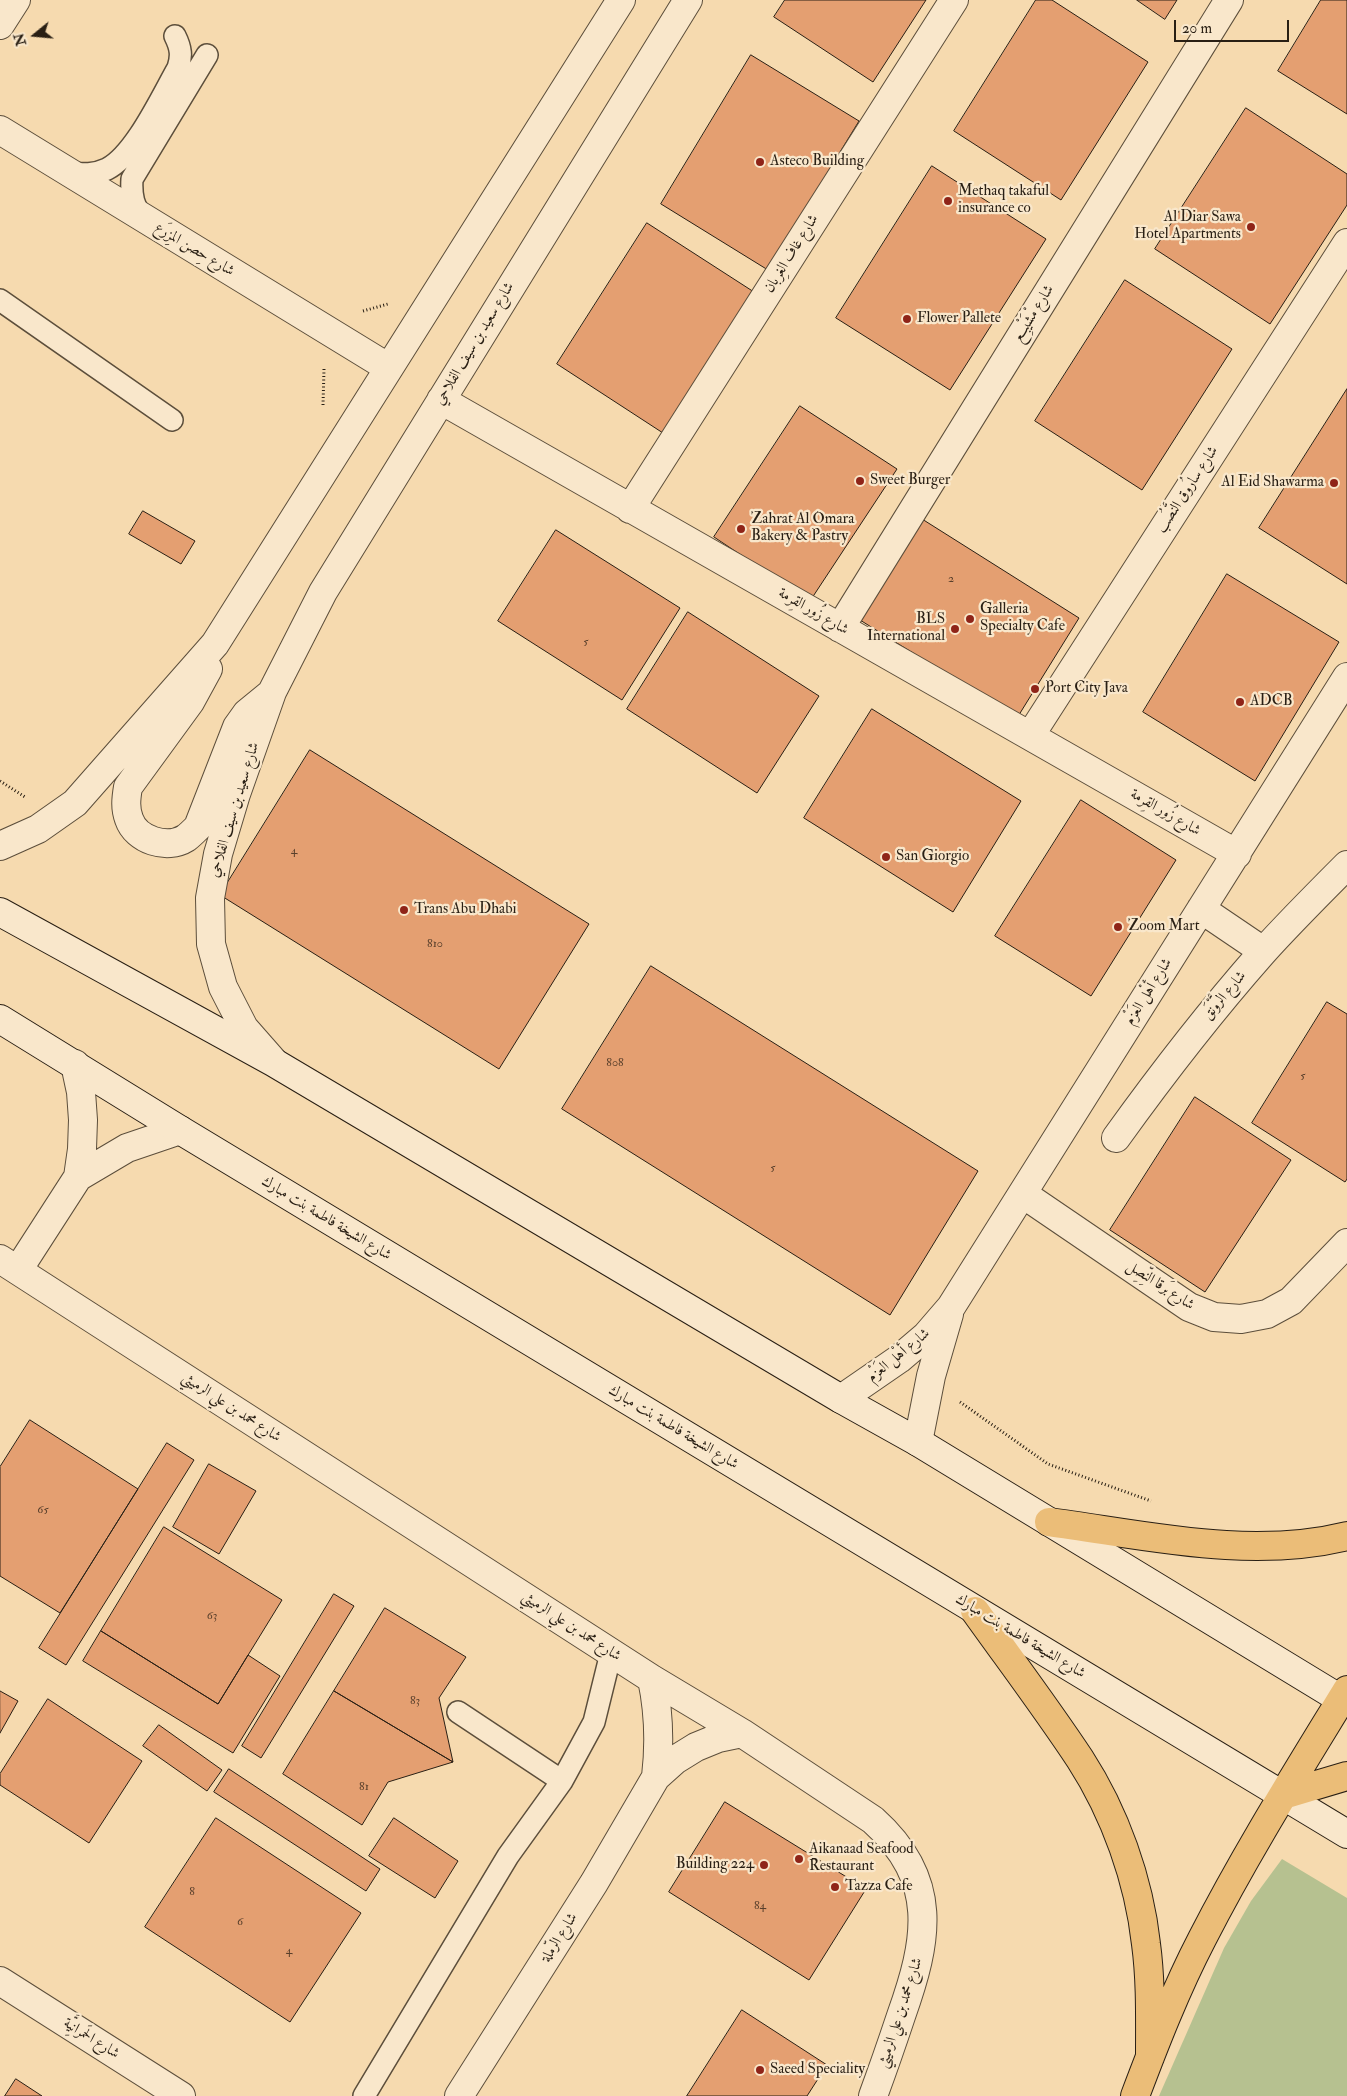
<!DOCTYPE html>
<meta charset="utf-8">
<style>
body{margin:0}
#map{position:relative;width:1347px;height:2096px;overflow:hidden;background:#f6daaf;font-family:"IM FELL Double Pica",serif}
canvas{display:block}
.north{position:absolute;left:10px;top:10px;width:50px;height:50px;-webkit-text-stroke:4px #f9e7cb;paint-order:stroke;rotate:253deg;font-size:14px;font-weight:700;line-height:20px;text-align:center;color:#291f14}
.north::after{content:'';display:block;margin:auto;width:18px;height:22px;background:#291f14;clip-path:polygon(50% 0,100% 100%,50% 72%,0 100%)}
.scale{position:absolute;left:1174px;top:20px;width:115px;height:22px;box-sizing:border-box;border:2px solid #291f14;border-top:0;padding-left:6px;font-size:15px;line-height:18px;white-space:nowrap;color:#291f14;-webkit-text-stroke:4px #f9e7cb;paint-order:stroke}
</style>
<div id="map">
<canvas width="1347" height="2096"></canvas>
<div class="north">N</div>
<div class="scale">20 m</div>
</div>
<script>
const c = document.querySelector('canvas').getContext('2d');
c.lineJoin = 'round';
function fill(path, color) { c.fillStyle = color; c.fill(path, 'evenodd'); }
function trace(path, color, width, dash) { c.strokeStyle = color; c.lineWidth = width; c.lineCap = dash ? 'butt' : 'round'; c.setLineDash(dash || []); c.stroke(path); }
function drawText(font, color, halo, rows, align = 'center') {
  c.font = font + ' "IM FELL Double Pica",Amiri,serif'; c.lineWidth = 4.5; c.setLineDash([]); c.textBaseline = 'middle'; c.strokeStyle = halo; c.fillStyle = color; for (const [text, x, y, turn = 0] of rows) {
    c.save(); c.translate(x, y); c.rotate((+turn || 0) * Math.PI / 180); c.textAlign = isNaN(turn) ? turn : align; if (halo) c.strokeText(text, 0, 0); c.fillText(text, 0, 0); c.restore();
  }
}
fill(new Path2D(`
 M1282,1859L1347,1898V2096H1159L1224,1948L1251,1901Z`), '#b6c190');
const building = new Path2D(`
 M785,0H926L873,82L774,17Z
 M1036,0H1052L1148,62L1061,200L954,131Z
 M1137,0H1177L1165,19Z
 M1321,0H1347V114L1278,71Z
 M751,55L859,121L768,270L661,204Z
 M1246,108L1347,174V205L1270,324L1155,249Z
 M932,166L1046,239L950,390L836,318Z
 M647,223L754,292L663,433L557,364Z
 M1125,280L1232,349L1142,490L1035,421Z
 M1347,389V584L1259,528Z
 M800,406L897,469L810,601L714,537Z
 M143,511L195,541L181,564L129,534Z
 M922,519L1079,618L1017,718L860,620Z
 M556,530L680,608L622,700L498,621Z
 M1227,574L1339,642L1255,781L1143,712Z
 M688,612L819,696L757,793L627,709Z
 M872,709L1021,801L953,912L804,818Z
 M310,750L589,924L499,1069L220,895Z
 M1081,800L1176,860L1091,996L995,936Z
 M651,966L978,1171L890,1315L562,1109Z
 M1327,1002L1347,1014V1179L1345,1182L1252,1123Z
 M1195,1097L1291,1160L1205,1292L1110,1230Z
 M30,1420L138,1489L60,1613L0,1576V1467Z
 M167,1443L194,1460L66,1665L39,1648Z
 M209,1464L256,1491L219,1554L173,1527Z
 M164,1527L282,1600L218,1704L101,1631Z
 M334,1594L354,1606L261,1758L242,1746Z
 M385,1608L466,1657L439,1698L453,1762L334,1691Z
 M101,1631L218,1704L248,1655L280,1676L233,1753L83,1661Z
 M0,1691L18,1701L0,1733Z
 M334,1691L453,1762L388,1782L362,1825L283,1774Z
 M48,1699L142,1761L89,1843L0,1785V1774Z
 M159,1725L222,1770L207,1791L143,1746Z
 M229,1769L380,1869L366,1891L214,1792Z
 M725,1802L866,1889L809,1980L669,1892Z
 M216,1818L361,1913L290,2022L145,1927Z
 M394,1818L458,1861L435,1898L369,1856Z
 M742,2010L827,2065L807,2096H687Z
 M16,2079L42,2096H5Z`);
fill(building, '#e49f71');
trace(building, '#291f14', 1);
const service = new Path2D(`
 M69,173C82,174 95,175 107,169C135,155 162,96 178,68C182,56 181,48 175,36
 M145,220C133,207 131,196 132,179L207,55
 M0,300L172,420
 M458,1712L562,1781
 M364,2096L508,1856L562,1781L594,1722L611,1653`);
const minor = new Path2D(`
 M0,25L16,0
 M0,130L389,368
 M441,400L1237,854
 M630,509L954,0
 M840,628L1229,0
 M208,669L190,702L128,787C126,799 125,808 129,819C136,840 167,850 186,838C190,835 194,831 198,827L237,727L247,713L269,695
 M1030,736L1347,243
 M0,846L38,829L75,803L215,644L621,0
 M1201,909L1263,951
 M273,1061L244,1028L223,987L211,944L210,898L218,854L236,794L272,692L323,592L688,0
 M1116,1138C1162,1074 1210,1012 1262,953C1289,923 1318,894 1347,865
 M78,1177L127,1148L180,1130
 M1023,1194L1189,1307L1214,1317L1241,1319L1267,1314L1291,1301L1347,1243
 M0,1259L652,1679L742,1733L873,1820C940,1880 928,1940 901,2016C892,2043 883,2069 873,2096
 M18,1270L78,1177L82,1149L83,1120L81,1092L75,1064
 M841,1399L899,1359L926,1336L951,1307L1347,677
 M918,1442L931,1376L949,1314
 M652,1679C659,1712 660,1743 656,1777
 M0,1981L181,2096
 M459,2096L594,1883L656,1777L675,1760L696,1747L718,1738L742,1733`);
const secondary = new Path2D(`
 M0,912L273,1062L841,1399L918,1442L1347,1703
 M0,1019L180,1130L1347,1834`);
const primary = new Path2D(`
 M1049,1522C1146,1535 1250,1560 1347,1536
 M975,1611C1010,1660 1047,1709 1080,1759C1115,1813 1139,1880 1146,1944C1151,1981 1150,2019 1150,2057
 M1283,1795L1347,1776
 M1135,2096C1155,2043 1176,1989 1202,1939C1246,1853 1297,1772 1347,1690`);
trace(service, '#5c4e3b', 24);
trace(minor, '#5c4e3b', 30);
trace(secondary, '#291f14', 30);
trace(primary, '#291f14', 30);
trace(new Path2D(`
 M363,311L388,304
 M323,405L324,369
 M0,781L25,797
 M960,1402L1048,1464L1151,1501`), '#291f14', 3, [1, 2.5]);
trace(service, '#f9e7cb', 21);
trace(minor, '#f9e7cb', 28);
trace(secondary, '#f9e7cb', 28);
trace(primary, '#ebbd78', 28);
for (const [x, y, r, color] of [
 [760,162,5,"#8f2418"],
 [948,201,5,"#8f2418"],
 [1251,227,5,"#8f2418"],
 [907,319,5,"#8f2418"],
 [860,481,5,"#8f2418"],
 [1334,483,5,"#8f2418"],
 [741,529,5,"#8f2418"],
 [970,619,5,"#8f2418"],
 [955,629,5,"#8f2418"],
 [1035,689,5,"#8f2418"],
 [1240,702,5,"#8f2418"],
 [886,857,5,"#8f2418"],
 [404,910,5,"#8f2418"],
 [1118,927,5,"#8f2418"],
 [799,1859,5,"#8f2418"],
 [764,1865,5,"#8f2418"],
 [835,1887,5,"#8f2418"],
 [760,2070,5,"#8f2418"]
]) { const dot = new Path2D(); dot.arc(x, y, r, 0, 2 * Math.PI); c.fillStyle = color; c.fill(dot); trace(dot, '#f9e7cb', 2); }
drawText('12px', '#583f2b', null, [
 ["2",951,579],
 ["5",586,642],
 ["4",294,851],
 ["810",435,944],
 ["808",615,1063],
 ["5",1303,1076],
 ["5",773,1168],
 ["65",43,1510],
 ["63",212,1616],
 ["83",415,1701],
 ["81",364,1787],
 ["8",192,1892],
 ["84",760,1906],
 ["6",240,1922],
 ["4",289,1951]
]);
drawText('15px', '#291f14', '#f9e7cb', [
 ["Asteco Building",770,162],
 ["Methaq takaful",958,192],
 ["insurance co",958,209],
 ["Al Diar Sawa",1241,218,"right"],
 ["Hotel Apartments",1241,235,"right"],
 ["Flower Pallete",917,319],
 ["Sweet Burger",870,481],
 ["Al Eid Shawarma",1324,483,"right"],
 ["Zahrat Al Omara",751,520],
 ["Bakery & Pastry",751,537],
 ["Galleria",980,610],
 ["Specialty Cafe",980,627],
 ["BLS",945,620,"right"],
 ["International",945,637,"right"],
 ["Port City Java",1045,689],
 ["ADCB",1250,702],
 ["San Giorgio",896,857],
 ["Trans Abu Dhabi",414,910],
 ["Zoom Mart",1128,927],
 ["Aikanaad Seafood",809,1850],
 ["Restaurant",809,1867],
 ["Building 224",754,1865,"right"],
 ["Tazza Cafe",845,1887],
 ["Saeed Speciality",770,2070]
], 'left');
drawText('15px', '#291f14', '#f9e7cb', [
 ["شارع حِصن المِزرَع",194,250,31],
 ["شارع غاف الغِربان",792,254,-58],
 ["شارع مْشَيْبِع",1034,314,-58],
 ["شارع سعيد بن سيف الفلاحي",475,344,-59],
 ["شارع سارُوق النَّصُب",1188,490,-57],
 ["شارع زُور القِرمة",813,612,30],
 ["شارع سعيد بن سيف الفلاحي",235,810,-73],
 ["شارع زُور القِرمة",1165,813,30],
 ["شارع أهْل العَزْم",1149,992,-58],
 ["شارع الرَّوْنَق",1225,996,-50],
 ["شارع الشيخة فاطمة بنت مبارك",326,1219,31],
 ["شارع بَرقا النِّصِل",1160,1286,33],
 ["شارع أهْل العَزْم",899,1356,-39],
 ["شارع محمد بن علي الرميثي",231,1408,33],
 ["شارع الشيخة فاطمة بنت مبارك",673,1428,31],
 ["شارع محمد بن علي الرميثي",571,1627,33],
 ["شارع الشيخة فاطمة بنت مبارك",1020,1637,31],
 ["شارع الرّملة",560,1938,-58],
 ["شارع محمد بن علي الرميثي",901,2013,-72],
 ["شارع الحَمرانِيَّة",91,2039,32]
]);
</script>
